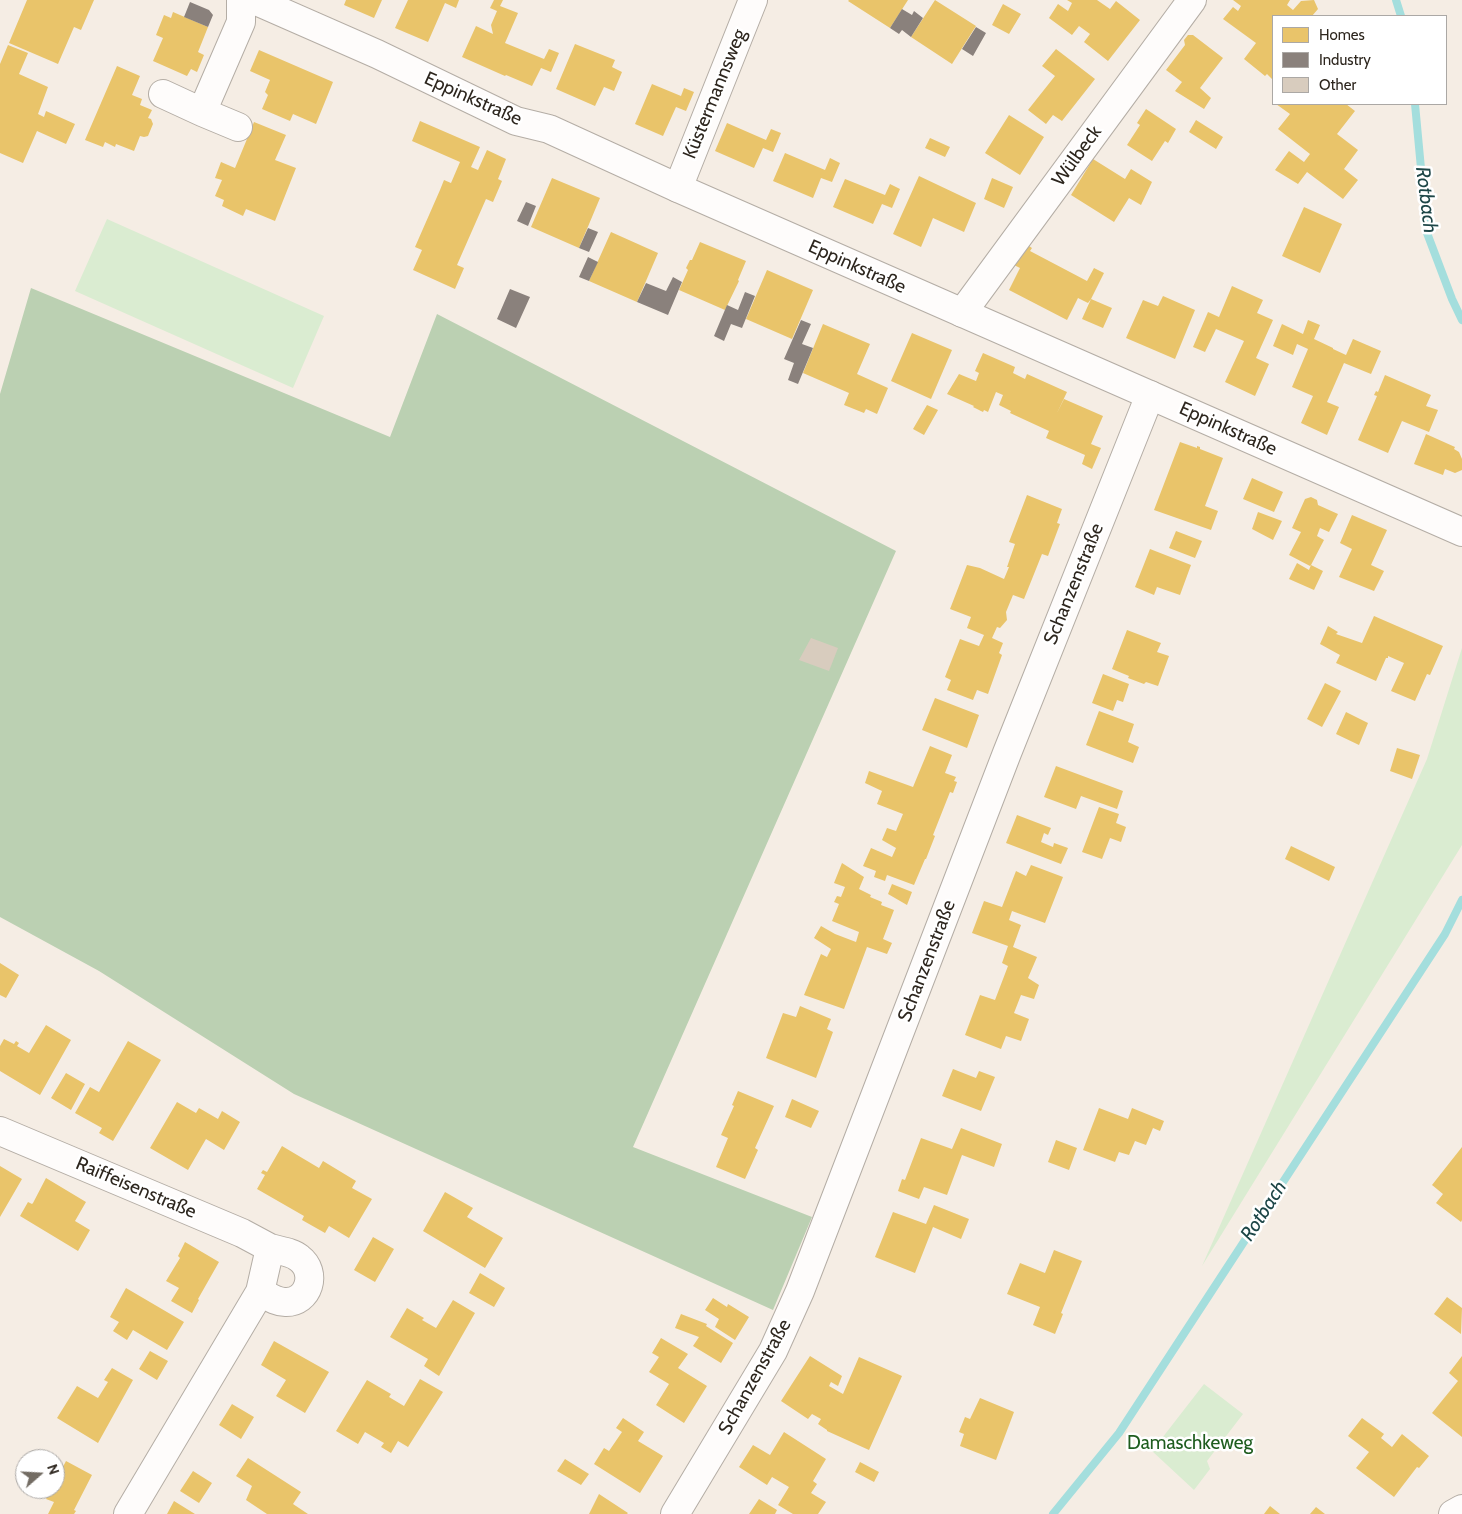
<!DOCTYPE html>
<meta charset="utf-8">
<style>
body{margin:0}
#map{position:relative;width:1462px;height:1514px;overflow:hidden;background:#f5ede4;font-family:Cabin,sans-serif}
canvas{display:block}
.legend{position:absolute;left:1272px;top:15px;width:175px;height:90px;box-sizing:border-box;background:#fff;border:1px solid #aba8a5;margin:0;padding:6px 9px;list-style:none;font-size:15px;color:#2d261e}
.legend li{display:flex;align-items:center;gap:10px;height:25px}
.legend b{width:25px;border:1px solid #aba8a5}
.north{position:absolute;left:15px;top:1449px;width:50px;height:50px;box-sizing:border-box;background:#fff;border:1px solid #aba8a5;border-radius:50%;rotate:71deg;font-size:14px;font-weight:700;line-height:20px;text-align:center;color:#2d261e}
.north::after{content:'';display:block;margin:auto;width:18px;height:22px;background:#736c63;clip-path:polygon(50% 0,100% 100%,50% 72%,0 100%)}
</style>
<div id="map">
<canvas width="1462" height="1514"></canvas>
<ul class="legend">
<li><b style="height:14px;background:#e9c46a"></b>Homes</li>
<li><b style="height:14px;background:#8a817c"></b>Industry</li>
<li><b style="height:14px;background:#d8ccbe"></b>Other</li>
</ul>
<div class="north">N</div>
</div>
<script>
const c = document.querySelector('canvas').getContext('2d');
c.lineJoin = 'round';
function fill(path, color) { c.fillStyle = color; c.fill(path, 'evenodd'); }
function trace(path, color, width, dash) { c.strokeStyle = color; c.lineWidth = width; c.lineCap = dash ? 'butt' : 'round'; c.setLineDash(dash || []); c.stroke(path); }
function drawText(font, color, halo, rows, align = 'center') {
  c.font = font + ' Cabin,sans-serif'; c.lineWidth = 5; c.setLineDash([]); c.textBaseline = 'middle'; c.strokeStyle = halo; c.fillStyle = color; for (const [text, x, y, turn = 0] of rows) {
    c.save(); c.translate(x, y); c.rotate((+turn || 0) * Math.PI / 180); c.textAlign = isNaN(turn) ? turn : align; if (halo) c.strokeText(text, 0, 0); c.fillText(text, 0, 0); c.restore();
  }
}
fill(new Path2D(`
 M107,219L324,316L293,388L75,291Z
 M1462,648V845L1202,1266L1427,759Z
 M1204,1384L1243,1414L1207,1461L1210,1469L1194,1490L1152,1451Z`), '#daecd1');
fill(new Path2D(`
 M31,288L390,437L437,314L896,551L633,1147L812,1217L773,1310L294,1094L99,971L0,917V394Z`), '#bbd0b2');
fill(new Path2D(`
 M27,0H94L81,30L74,27L58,64L9,43Z
 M346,0H382L374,18L344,5Z
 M408,0H459L456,8L445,3L428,42L395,28Z
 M494,0H503L500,6L518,13L505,43L544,59L549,49L559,53L551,72L541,68L532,86L506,75L505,76L462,57L476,26L493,34L491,25L497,11L490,8Z
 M849,0H908L890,28L848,1Z
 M935,0L976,26L952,64L911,37Z
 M1067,0H1097L1110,9L1116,1L1140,20L1108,61L1084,42L1090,34L1079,26L1072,35L1049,18L1058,4L1068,11L1072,3Z
 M1233,0H1290L1287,5L1293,10L1301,1L1314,0L1318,9L1312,16H1273V80L1267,74L1265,76L1244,59L1256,43L1223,19L1233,7L1238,11L1241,6Z
 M1003,4L1021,14L1009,34L992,25Z
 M173,12L208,27L198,52L204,55L197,72L191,69L187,76L153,61L163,38L156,35L164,15L171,18Z
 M1188,35H1193L1223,58L1200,88L1211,98L1204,109L1175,91L1182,82L1166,70L1185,45L1184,40Z
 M575,44L615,60L612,67L622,72L614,91L604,87L595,106L556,89Z
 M8,45L28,53L19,74L48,87L38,114L44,117L46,111L75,124L66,144L37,131L23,163L0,153V64Z
 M1056,49L1095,79L1062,121L1053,115L1046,124L1028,110L1055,76L1042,66Z
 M259,50L333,82L316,124L293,114L290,121L262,109L268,95L265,92L270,80L250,71Z
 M117,66L140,76L132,95L142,99L140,105L152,110L148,118L151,119L153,124L148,136L144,137L140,136L134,151L116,144L115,147L105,142L103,147L85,140Z
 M652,84L681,96L684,88L694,92L686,111L676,107L663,136L635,124Z
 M1276,104H1346L1355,111L1337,134L1358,150L1344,169L1358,180L1343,199L1307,172L1298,184L1275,170L1289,151L1304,162L1310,154L1278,129L1290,114Z
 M1146,109L1176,129L1168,143L1165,141L1152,161L1127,145L1140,125L1137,123Z
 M1009,115L1044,137L1020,175L985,153Z
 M1196,120L1223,137L1216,149L1189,132Z
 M420,121L480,147L471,167L478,170L487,150L506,159L498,179L502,181L493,202L486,199L457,265L464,268L455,289L413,270L422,250L415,247L440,190L444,180L451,183L460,162L412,141Z
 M254,122L286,135L275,160L296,168L275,221L246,209L243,216L222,206L224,200L215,196L222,180L215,178L221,162L235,168Z
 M727,123L766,140L771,129L781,133L773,152L763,148L754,168L715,151Z
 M930,138L950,147L945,157L925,148Z
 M785,153L825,170L830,158L840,163L832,182L821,178L813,198L773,181Z
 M1093,159L1125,179L1131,169L1152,182L1141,205L1129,198L1114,222L1071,195Z
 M919,176L976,203L964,232L933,218L921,247L893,234Z
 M552,178L600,198L579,248L531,227Z
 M992,178L1013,187L1004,208L984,199Z
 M845,179L885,195L890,184L900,189L892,208L882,204L873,224L833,207Z
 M1304,207L1342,224L1320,273L1282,256Z
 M611,232L658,253L637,302L589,281Z
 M700,242L746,261L738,280L739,281L725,310L679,290L688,270L686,268L690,260H692Z
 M1023,242L1032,248L1030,251L1087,281L1094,268L1104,273L1091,299L1112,308L1103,328L1082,319L1091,299L1088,303L1078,298L1067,320L1009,290L1020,268L1008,262Z
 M767,270L813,290L792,339L746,319Z
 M1232,286L1263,300L1257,313L1273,320L1256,358L1269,364L1255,396L1225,382L1244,341L1216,329L1205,352L1193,347L1208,312L1219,317Z
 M1163,296L1195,310L1175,359L1126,338L1143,300L1158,306Z
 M1308,320L1320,325L1314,339L1333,348V349L1346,355L1353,339L1381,351L1371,374L1344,363L1327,402L1339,407L1327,435L1301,423L1313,396L1292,387L1308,349L1297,344L1293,355L1273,346L1282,324L1303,334Z
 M823,324L870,344L857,374L888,388L877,414L866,409L864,413L844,405L849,393L803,373Z
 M912,333L952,350L931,399L891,381Z
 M983,353L1015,367L1013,373L1025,379L1027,374L1067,392L1057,413L1064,399L1103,416L1091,444L1101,448L1092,469L1082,464L1085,455L1046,438L1049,431L1010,413L1011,411L999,405L1003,395L996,392L988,412L984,410L983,412L973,407L974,406L947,394L959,374L976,381L979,373L975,371Z
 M1385,375L1431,395L1426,406L1438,410L1429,432L1402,421L1388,453L1358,440L1377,396L1374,395L1376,391L1378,392Z
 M927,405L938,410L924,435L913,429Z
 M1426,434L1455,447L1454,449L1459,452L1462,459V470L1455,473L1445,469L1443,475L1414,464Z
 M1180,442L1197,448V446L1200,447V449L1223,458L1205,506L1218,511L1211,530L1154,510Z
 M1252,478L1283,492L1274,512L1243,499Z
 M1027,495L1062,509L1057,523L1060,524L1048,556L1042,554L1024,599L1013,595L1006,612L1007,620L1000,628L997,627L992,638L1003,643L999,653L1002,655L988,694L977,690L973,700L947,690L951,680L945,677L960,639L979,646L984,635L967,628L971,617L950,609L967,565L980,568L1004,579L1009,567H1007L1015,544L1009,542Z
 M1311,497L1317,500L1318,505L1338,514L1329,532L1320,528L1317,536L1324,540L1311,565L1323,571L1314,590L1289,579L1297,563L1309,570L1311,565L1310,566L1289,555L1301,532L1292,528L1305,499Z
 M1258,512L1282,521L1273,540L1252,529Z
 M1352,515L1387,530L1371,565L1384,571L1374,591L1339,577L1352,549L1340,543Z
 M1176,531L1202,541L1195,558L1169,548Z
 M1150,549L1191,565L1180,595L1157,587L1154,595L1135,587Z
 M1374,616L1443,646L1430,675L1427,674L1415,701L1391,691L1404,663L1388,656V658H1386L1376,681L1336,663L1340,655L1320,644L1328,626L1338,632L1336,634L1362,643Z
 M1127,630L1161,643L1157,652L1169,656L1158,686L1146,682L1144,684L1128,678L1129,676L1112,669Z
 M1103,674L1129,684L1123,702L1117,700L1113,711L1092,703Z
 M1325,683L1341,691L1322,727L1307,719Z
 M935,698L979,715L967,748L922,730Z
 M1099,711L1134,724L1128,742L1139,747L1133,763L1086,745Z
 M1346,712L1368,723L1359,745L1336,734Z
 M930,746L952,755L945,773L956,777L954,781L957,782L953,793L950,792L933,835L935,836L926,859H925L914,885L887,875L885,881L874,877L876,871L863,866L871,848L892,857L896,848L882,840L887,828L896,831L903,814L877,804L882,791L865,783L869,771L913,787Z
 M1397,748L1420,755L1412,779L1390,771Z
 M1056,766L1123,791L1117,809L1081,796L1076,809L1044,797Z
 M1099,807L1119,814L1116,823L1126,827L1121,842L1110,838L1102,859L1082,852Z
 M1017,815L1051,828L1048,835L1044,833L1041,842L1053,847L1054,843L1068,848L1061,864L1006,843Z
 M1291,846L1335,867L1329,881L1285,859Z
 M842,863L864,877L859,889L871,895L870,897L882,902L881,905L894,910L883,939L892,943L887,954L867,947L844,1009L804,995L821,954L827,957L831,949L814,938L821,926L835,934L856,942L859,932L832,921L839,904L834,902L837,896L841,897L845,887L834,883Z
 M1031,865L1063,877L1045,923L1012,911L1009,920L1021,925L1013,947L1037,957L1028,978L1039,985L1034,999L1021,995L1014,1013L1029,1019L1021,1041L1006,1036L1001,1049L965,1035L980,995L995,1000L1008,966L1002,963L1008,946L972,933L984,901L1002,907L1016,871L1026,876Z
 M892,884L912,892L907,905L888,894Z
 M0,963L19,975L6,998L0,995Z
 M800,1006L831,1019L827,1029L833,1032L816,1078L766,1058L783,1013L796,1017Z
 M46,1025L71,1040L40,1095L0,1071V1046L4,1039L14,1044L16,1041L19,1043L17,1046L29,1053Z
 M128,1041L161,1060L113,1141L99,1133L102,1128L75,1113L90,1087L99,1092Z
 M953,1069L976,1078L979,1071L995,1077L981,1111L942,1096Z
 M66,1073L85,1084L71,1110L51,1098Z
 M738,1091L774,1106L755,1148L758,1150L745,1179L716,1167L728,1138L721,1135L734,1106L732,1105Z
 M792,1099L819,1111L811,1128L785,1117Z
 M177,1102L196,1113L199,1108L218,1119L222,1111L240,1122L224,1150L206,1139L188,1170L150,1148Z
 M1099,1108L1128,1119L1132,1108L1164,1121L1160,1131L1153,1128L1146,1145L1135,1141L1129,1155L1119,1152L1115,1162L1083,1150Z
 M961,1128L1002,1144L994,1167L962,1155L947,1195L924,1187L919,1199L898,1191L902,1179L905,1180L921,1138L952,1149Z
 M1056,1140L1077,1148L1069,1170L1048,1162Z
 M282,1146L319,1168L323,1161L356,1181L352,1188L372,1199L349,1238L329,1226L325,1233L302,1220L304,1216L257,1189L265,1175L261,1173L263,1170L267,1172Z
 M1462,1147V1220L1461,1222L1436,1203L1443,1194L1432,1185Z
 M0,1166L22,1179L0,1217Z
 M46,1178L86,1202L75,1221L90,1230L78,1251L20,1216L28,1202L32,1204L33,1203Z
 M445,1192L473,1208L467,1217L503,1238L485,1268L423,1231Z
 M934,1205L969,1219L961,1239L933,1227L915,1273L875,1257L893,1212L926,1224Z
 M373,1237L394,1249L375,1282L354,1270Z
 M185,1242L219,1262L198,1299L199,1300L192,1313L171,1301L179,1288L166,1281L180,1258L178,1256Z
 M1054,1250L1082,1261L1061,1313L1063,1314L1055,1334L1033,1325L1040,1307L1007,1294L1020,1263L1045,1273Z
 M480,1273L505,1288L494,1307L469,1293Z
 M126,1288L184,1322L167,1350L133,1330L127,1340L113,1331L119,1322L110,1317Z
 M1447,1297L1462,1308L1461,1334L1434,1314Z
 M713,1298L727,1307L728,1304L749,1317L735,1340L715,1327L719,1319L705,1310Z
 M453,1300L475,1313L439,1376L424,1366L428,1359L390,1337L407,1308L424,1318L422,1320L436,1328Z
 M681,1314L707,1324L706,1326L733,1343L721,1363L693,1346L699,1337L675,1328Z
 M661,1338L688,1354L678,1368L707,1386L684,1423L656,1405L669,1384L649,1372L659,1357L652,1353Z
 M274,1341L329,1372L305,1413L276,1396L286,1380L261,1365Z
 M150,1351L168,1361L157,1380L139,1369Z
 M810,1356L842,1376L838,1386L831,1382L829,1386L843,1394L859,1357L902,1376L869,1450L827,1431V1430L818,1424L821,1419L812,1414L808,1419L781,1401Z
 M1462,1356V1437L1432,1413L1458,1381L1449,1373Z
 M112,1368L133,1380L98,1443L57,1418L77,1386L98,1398L108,1382L104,1380Z
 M420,1379L443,1392L408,1447L398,1441L391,1453L381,1447L384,1443L365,1432L358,1444L336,1431L367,1380L391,1394L389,1397L404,1406Z
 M980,1398L1014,1412L996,1460L960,1446L964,1434L959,1432L965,1417L970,1419Z
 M232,1404L254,1417L241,1439L219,1425Z
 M623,1418L644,1432L638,1441L663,1456L640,1493L594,1464L604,1448L609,1451L622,1432L616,1428Z
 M1362,1418L1384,1434L1381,1438L1392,1447L1402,1434L1429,1456L1419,1468L1417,1467L1394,1497L1356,1468L1369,1452L1348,1436Z
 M784,1432L826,1459L813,1481L817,1484L811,1493L826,1502L818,1514H793L778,1505L789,1487L772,1477L767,1485L739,1467L753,1445L770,1455Z
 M248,1458L301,1492L293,1504L308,1514H267L246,1500L252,1486L236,1476Z
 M565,1459L589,1474L581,1485L557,1471Z
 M66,1461L92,1475L74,1510L76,1511L74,1514H48L54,1502L46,1499L51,1489H55V1482Z
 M860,1462L879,1472L874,1482L855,1472Z
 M193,1471L212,1483L199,1503L180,1491Z
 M599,1494L628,1513L627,1514H589Z
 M759,1499L777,1510L775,1514H749Z
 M174,1501L195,1514H167Z
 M1270,1506L1280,1514H1264Z
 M1316,1507L1325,1514H1310Z`), '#e9c46a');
fill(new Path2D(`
 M190,2L209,10L213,15L208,27L184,17Z
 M902,9L912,15L914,11L923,18L911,37L902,30L899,34L890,28Z
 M976,27L986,33L973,56L962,49Z
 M526,202L536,206L528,226L517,221Z
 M588,228L598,232L589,252L579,248Z
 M588,257L598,262L589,281L579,277Z
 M673,277L682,282L668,315L637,302L646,283L666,291Z
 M510,289L530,297L516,328L497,319Z
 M745,292L755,296L742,328L731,324L724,341L714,336L727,305L738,310Z
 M801,320L811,324L802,344L813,348L798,384L788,380L794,363L784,359Z`), '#8a817c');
trace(new Path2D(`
 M1396,0L1401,16
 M1415,104L1427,233L1452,299L1462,320
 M1053,1514L1119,1433L1445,934L1462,900`), '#a4dedd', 8);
fill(new Path2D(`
 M811,638L838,648L829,671L799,660Z`), '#d8ccbe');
const street = new Path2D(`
 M678,188L753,0
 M962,313L1192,0
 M0,1131L242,1233L270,1248
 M270,1248C280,1251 292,1252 299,1258C318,1272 309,1303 285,1302C276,1302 268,1296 260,1292Z
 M128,1514L260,1292
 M675,1514L773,1351L800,1291L1007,753L1150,395
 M1453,1514L1462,1509`);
const secondary = new Path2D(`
 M254,0L377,54L516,121L549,129L678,188L1462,532
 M163,94L202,112
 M238,127L202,112L241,22V0`);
trace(street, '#b4ada5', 30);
trace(secondary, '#b4ada5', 30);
trace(street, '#fefcfb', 28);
trace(secondary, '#fefcfb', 28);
drawText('19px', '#2d261e', '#fff', [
 ["Küstermannsweg",715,94,-68],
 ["Eppinkstraße",473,99,24],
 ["Wülbeck",1077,156,-54],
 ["Eppinkstraße",857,267,24],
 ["Eppinkstraße",1228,429,24],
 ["Schanzenstraße",1074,584,-68],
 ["Schanzenstraße",927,961,-69],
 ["Raiffeisenstraße",136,1188,23],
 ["Schanzenstraße",755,1377,-61]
]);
drawText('19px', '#1f5d1f', '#fff', [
 ["Damaschkeweg",1190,1443]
]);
drawText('italic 20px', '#1d4647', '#fff', [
 ["Rotbach",1426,200,83],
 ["Rotbach",1264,1211,-57]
]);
</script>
